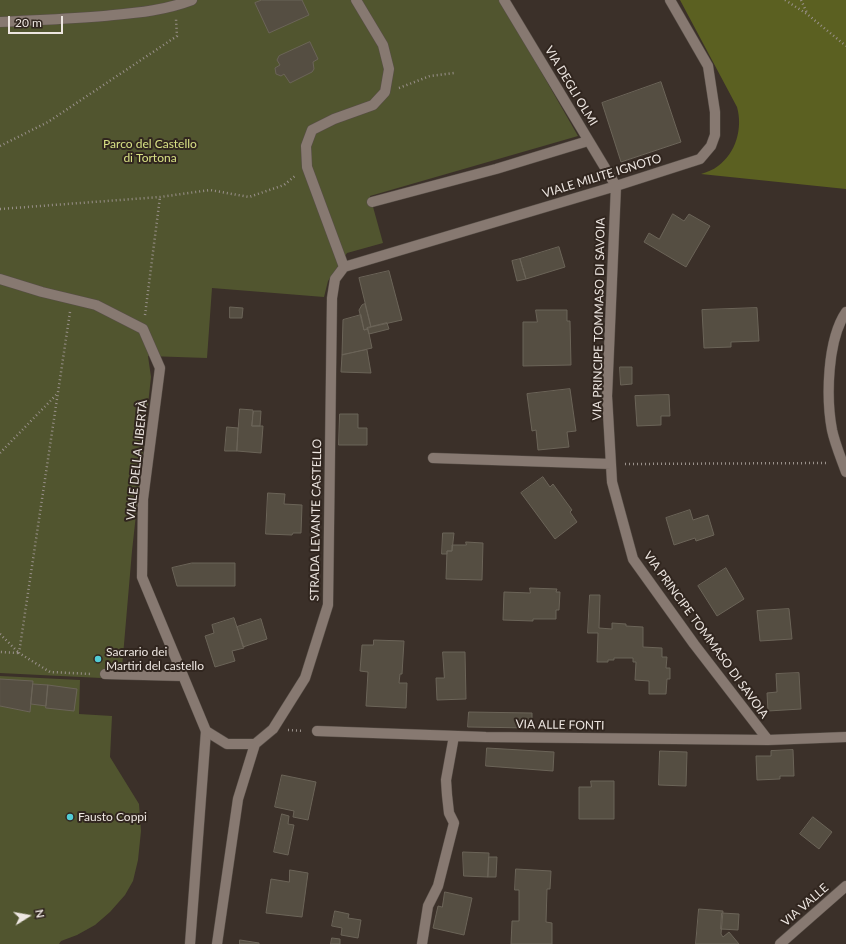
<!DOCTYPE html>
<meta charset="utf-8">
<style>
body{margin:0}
#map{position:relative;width:846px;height:944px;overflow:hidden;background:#3b3029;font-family:Lato,sans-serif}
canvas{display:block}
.north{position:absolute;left:8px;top:896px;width:40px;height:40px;-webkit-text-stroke:3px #31261f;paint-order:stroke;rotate:79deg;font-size:11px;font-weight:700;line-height:16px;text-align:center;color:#ede6e1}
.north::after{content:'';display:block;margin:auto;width:14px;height:18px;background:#ede6e1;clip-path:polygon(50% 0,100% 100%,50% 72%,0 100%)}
.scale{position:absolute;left:8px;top:16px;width:55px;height:18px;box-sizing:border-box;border:2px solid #ede6e1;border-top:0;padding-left:5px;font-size:12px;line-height:14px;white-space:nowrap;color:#ede6e1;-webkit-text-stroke:3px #31261f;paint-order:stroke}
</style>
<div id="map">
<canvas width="846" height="944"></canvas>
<div class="north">N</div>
<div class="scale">20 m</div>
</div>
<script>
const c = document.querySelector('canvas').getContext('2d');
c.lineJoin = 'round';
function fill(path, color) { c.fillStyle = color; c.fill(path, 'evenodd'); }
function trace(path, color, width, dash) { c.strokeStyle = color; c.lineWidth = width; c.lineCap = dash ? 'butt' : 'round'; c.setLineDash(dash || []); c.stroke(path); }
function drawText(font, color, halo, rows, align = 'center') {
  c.font = font + ' Lato,sans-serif'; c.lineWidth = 4; c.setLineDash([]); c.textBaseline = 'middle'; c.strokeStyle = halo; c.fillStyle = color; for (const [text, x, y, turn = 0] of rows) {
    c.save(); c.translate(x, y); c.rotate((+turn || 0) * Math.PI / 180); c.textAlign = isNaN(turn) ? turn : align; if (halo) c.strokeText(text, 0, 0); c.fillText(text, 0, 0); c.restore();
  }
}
fill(new Path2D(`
 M0,0H500L578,136L370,196L383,243L347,253L328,281L324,297L212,288L207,358L148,356L151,377L132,551L121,679L0,673Z
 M0,676L80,680L79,714L112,716L110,757L139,804L141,831L138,860L133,881L125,895L110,912L95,925L77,935L61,941L59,944H0Z`), '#51552f');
fill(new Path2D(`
 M680,0H846V189L701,174C707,172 713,170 718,166C736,153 743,128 737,107Z`), '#5b6021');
const building = new Path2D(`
 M262,0H302L309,15L269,33L255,3Z
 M310,42L318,59L313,62L314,69L312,72L290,83L284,74L281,76L276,74L275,68L280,65L277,60L279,56Z
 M661,82L681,142L621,162L602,103Z
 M673,214L684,221L689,214L710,226L686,267L644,242L649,233L659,239Z
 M559,247L565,267L526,279L520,259Z
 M520,259L526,279L517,281L512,261Z
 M389,271L402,320L371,327L359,278Z
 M365,304L371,327L364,330L359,310L362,305Z
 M230,307L243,308L242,318H230Z
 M757,308L759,341L731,342V347L704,348L702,310Z
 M536,310H567V321H570L571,365L523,366V322H537Z
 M361,315L364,330L368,329L372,348L342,355L343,320Z
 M387,323L389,329L369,334L367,328Z
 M367,350L371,373L341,372L342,355Z
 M620,367H632V384L621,385Z
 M570,389L576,431L567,432L569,447L538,450L536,430L532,431L527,394Z
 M669,395L670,416H661V425L637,426L635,396Z
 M240,409L253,410L252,426H263L261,453L237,451Z
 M254,411H261L260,426H252Z
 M340,414H358V428H367V445H339Z
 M227,427L238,428L237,451H225Z
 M543,477L550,487L553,484L572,510L570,512L577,522L555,539L521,493Z
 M268,493L285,494L284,504L302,505L301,533H293L292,535L266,534Z
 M690,510L693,520L708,515L714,535L696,541L695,538L674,545L666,518Z
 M443,533H454L452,551H447V554H442Z
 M466,542L483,543L482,580L446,579L447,551H452V545H466Z
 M192,563H235V586H177L172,568Z
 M726,568L744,599L717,616L698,586Z
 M530,588L557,589L556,592H560L559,610H556V619H533V621L503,620L504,592L530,593Z
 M590,595H600L599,628L612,629V623L626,624V626L643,627V647L662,648V657H667L666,668H670V679H667L666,694H649V681L635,680L636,662H633V658H614V660H608V662H597L598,633H588Z
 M789,609L792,639L760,641L757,611Z
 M234,618L244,648L232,651L235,661L215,667L205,636L214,633L212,625Z
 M261,619L267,639L243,647L237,627Z
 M374,640L404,641L402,674H400L399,683H407L406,708L366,706L368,672L360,671L362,645H373Z
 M443,652H465L466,699L437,700L436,678H444Z
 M799,673L801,709L768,711L767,693L777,692L776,674Z
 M0,679L33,681L30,712L0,706Z
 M33,684L48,685L46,706L31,704Z
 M48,685L77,689L74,711L46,708Z
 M469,712L532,713V728L468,727Z
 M487,748L554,752L553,771L486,766Z
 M793,750L794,776H780V779L757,780L756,756H771V751Z
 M660,751L687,752L686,786L659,785Z
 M282,775L316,782L308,820L293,817L294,811L275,807Z
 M591,781H614V819H579V787H591Z
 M282,814L289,816L288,824L294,825L288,855L274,852Z
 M813,817L832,832L819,849L800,834Z
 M463,852L489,853L488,877L464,876Z
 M489,857H497L496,877H488Z
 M516,869L551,871L550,889H547L546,922L552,923V944H511L512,921H519V890H515Z
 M290,870L308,873L302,917L266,913L271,879L289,882Z
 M445,892L472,898L464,935L433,928L438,906L442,907Z
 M699,909L723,911L721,934L723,937L729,932L739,944H696Z
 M335,911L349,914L348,918L361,920L358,938L341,935L342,928L332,926Z
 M722,913L739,914L738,930L721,929Z
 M332,938L340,939V944H331Z
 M240,940L259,943V944H240Z`);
fill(building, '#554e42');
trace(building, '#6b6458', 1);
const lane = new Path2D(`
 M372,202L496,169L588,141
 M190,944L206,731`);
const street = new Path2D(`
 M504,0L616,186L607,396L612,482L633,559L694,644L768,740
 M0,22C35,20 70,19 104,16C135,13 163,11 192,0
 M344,267L616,186L700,159L711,146L715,135V112L708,66L670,0
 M344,267L307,167L306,146L312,130L334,119L373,105L385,92L389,69L383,45L356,0
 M0,279L42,292L96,305L143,329L160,368L143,499L142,577L206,731L227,744H255
 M846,312C827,340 826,398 832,430C835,444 841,458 846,472
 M433,458L611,464
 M105,674L183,676
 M317,731L486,737L768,740L846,737
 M217,944L238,799L255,744L273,729L305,678L328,605L332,298L335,279L344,267
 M422,944L428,906L438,886L454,823L449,813L447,795L446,780L454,736
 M780,944L846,886`);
trace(lane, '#574e47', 11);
trace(street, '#574e47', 11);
trace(new Path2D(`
 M785,0L807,14L846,46
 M801,0L807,13
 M399,88L430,76L454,73
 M0,146L48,122L177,36L176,19
 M0,209L160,197L210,190L249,197L284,185L295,176
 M70,312L19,653L50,672L92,674
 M145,315L160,197
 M0,453L58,393
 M625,464L828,463
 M0,634L19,653L0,652
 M288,730L303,731`), '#9a918b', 2.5, [1, 3]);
trace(lane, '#877971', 10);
trace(street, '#877971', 10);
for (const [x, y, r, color] of [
 [98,659,4,"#51ccd5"],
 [70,817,4,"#51ccd5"]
]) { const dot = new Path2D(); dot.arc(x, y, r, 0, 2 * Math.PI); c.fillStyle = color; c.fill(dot); trace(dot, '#31261f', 1.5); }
drawText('12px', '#ede6e1', '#31261f', [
 ["VIA DEGLI OLMI",571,86,59],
 ["VIALE MILITE IGNOTO",602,176,-17],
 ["VIA PRINCIPE TOMMASO DI SAVOIA",599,319,-89],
 ["VIALE DELLA LIBERTÀ",137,460,-84],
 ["STRADA LEVANTE CASTELLO",316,520,-89],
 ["VIA PRINCIPE TOMMASO DI SAVOIA",706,635,54],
 ["VIA ALLE FONTI",560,725,1],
 ["VIA VALLE",805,905,-41]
]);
drawText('12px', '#d8e185', '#31261f', [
 ["Parco del Castello",150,144],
 ["di Tortona",150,158]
]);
drawText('12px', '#ede6e1', '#31261f', [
 ["Sacrario dei",106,652],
 ["Martiri del castello",106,666],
 ["Fausto Coppi",78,817]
], 'left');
</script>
